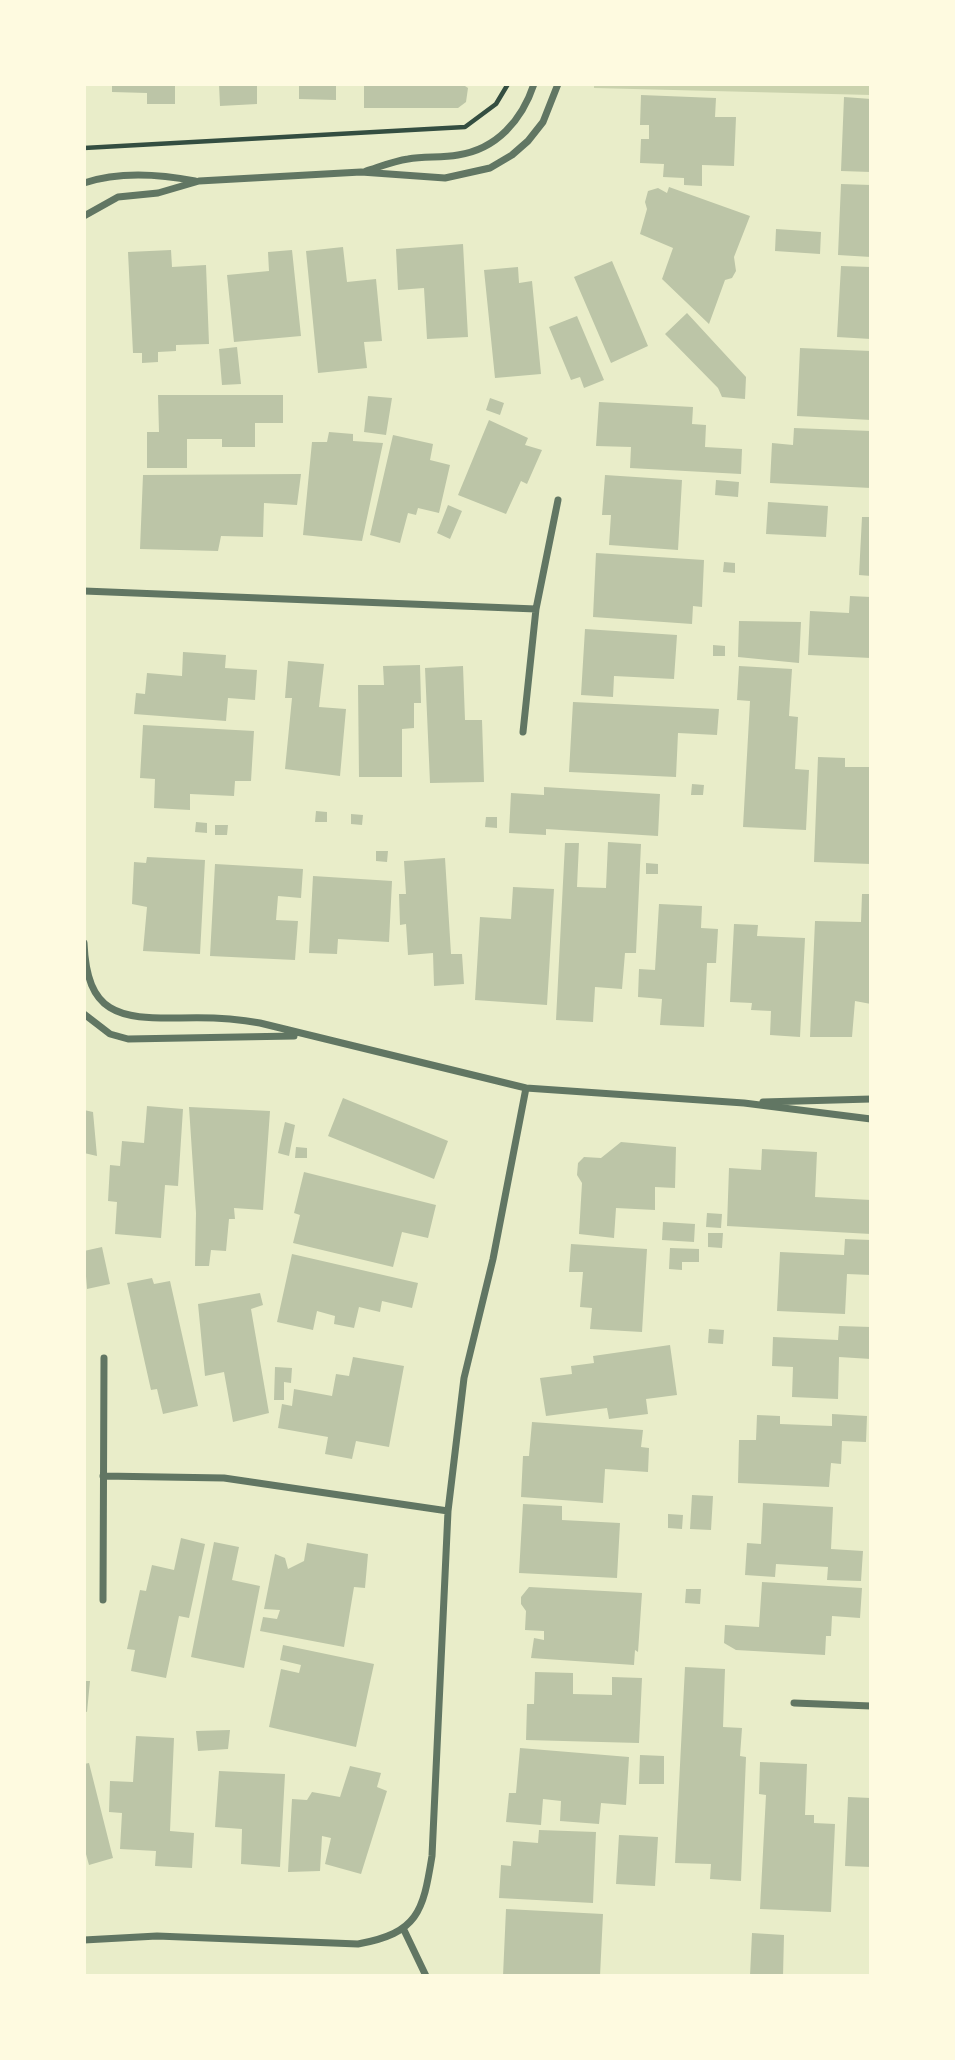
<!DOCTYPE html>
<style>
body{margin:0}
#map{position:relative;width:955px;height:2060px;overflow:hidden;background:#e9edc9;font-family:Ubuntu,sans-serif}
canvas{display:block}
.frame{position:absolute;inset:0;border:86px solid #fefae0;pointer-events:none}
</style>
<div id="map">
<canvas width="955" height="2060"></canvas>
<div class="frame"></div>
</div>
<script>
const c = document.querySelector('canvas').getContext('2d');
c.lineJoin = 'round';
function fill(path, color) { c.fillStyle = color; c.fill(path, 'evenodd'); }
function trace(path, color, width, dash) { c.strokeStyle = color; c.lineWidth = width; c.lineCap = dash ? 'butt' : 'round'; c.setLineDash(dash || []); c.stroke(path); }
fill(new Path2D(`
 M594,84H871V95L594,88Z`), '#cad2ad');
fill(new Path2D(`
 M112,84H175V104H147V93L112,92Z
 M219,84H257V104L220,106Z
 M299,84H336V100L299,99Z
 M364,84H462L468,88L466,102L458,108H364Z
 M641,95L716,98L715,117H736L734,166L702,165V186L684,185V178L663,177L664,164L640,163L641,139H649V125H640Z
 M844,97L871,99V172L841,171Z
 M841,184L871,185V257L838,255Z
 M669,187L750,216L734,257L736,271L732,278L725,280L709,324L662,279L673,248L640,234L647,209L645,202L648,191L658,188L667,193Z
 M776,229L821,232L820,254L775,251Z
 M463,244L468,337L427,339L424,288L398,290L396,249Z
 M343,247L347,282L376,279L382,341L364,342L367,368L318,373L306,251Z
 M171,250L172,267L206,265L209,344L176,345V351L158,352V362L142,363V353H133L128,252Z
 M292,250L301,336L234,342L227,275L269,271L268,252Z
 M612,261L648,346L611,363L574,277Z
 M841,266L871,267V339L837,337Z
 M518,267L519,283L532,281L541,374L495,378L484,270Z
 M687,313L746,377L745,399L722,397L718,388L665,334Z
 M577,316L604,380L584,388L580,377L571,380L549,327Z
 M237,347L241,384L222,385L219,349Z
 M800,348L871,351V420L797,416Z
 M158,395H283V423H255V447H222V439H187V468H147V432H159Z
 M368,396L392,398L386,435L364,432Z
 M490,398L504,403L500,415L486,410Z
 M599,402L693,407L692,424L706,425L705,447L742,449L741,474L630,468L631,447L596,446Z
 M489,420L528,438L525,445L542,450L527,484L521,481L506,514L458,495Z
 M794,428L871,431V488L770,483L772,443L793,445Z
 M329,432L353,434V441L383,443L362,541L303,535L312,442H327Z
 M393,435L433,444L430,460L450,465L439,513L418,508L416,515L408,513L400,543L370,535Z
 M301,474L297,505L264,503L263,537L221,536L218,551L140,549L143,475Z
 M605,475L682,480L678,550L609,545L611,515H602Z
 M716,480L739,482L738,497L715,495Z
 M768,502L828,506L826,537L766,534Z
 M448,505L462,511L450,539L437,533Z
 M862,517H871V576L859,575Z
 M596,553L704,560L702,607L693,606L692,624L593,617Z
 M724,562L735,563V573L723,572Z
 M850,596L871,597V658L808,655L810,611L849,613Z
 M739,621L801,622L799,663L738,657Z
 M585,629L677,635L674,679L614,676L613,697L581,695Z
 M713,645L725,646V656H713Z
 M183,652L226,655L225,668L257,670L255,700L228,698L226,721L134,714L136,693L145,694L147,673L182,676Z
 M288,661L324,664L319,707L346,709L340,776L285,769L292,698H285Z
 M420,665L421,703H414V728L402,729V777H359L358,685H384L383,666Z
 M463,666L465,720H482L484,782L430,783L425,668Z
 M739,666L792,669L789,716L798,717L795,769L809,770L806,830L743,827L750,701L737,700Z
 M573,702L719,709L717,735L678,733L676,777L569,772Z
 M143,725L254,731L251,781H235L234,796L190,794V810L154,808L155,779L140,778Z
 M818,757L845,758V767H871V864L814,862Z
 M692,784L704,785L703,795H691Z
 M544,787L660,794L658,836L546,829V835L509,833L511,793L544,795Z
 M316,811L327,812V822H315Z
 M351,814L363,815L362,825L351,824Z
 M486,817H497V828L485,827Z
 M196,822L207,823V833L195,832Z
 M215,825H228L227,835H215Z
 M608,842L641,844L636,953H625L622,989L595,987L593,1022L556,1020L565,843H579L577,887L606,888Z
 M376,851H388L387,862L376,861Z
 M147,857L205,860L200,954L143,951L147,907L132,904L134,862L146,863Z
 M445,858L451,954H462L464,984L434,986L433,953L408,955L406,924L400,925L399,894H406L404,861Z
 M646,863L658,864V874H646Z
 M215,864L303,869L301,898L278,896L276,920L298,921L295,960L210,956Z
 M313,876L392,881L389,942L338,939L337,954L309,953Z
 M513,887L554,889L547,1005L475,1000L480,917L511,919Z
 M862,894H871V1004L855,1001L852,1037H810L815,921L861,922Z
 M659,904L702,906L701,928L718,929L716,963H707L704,1027L660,1025L662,999L638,997L639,969L655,970Z
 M734,924L758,925L757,936L805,938L800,1037L770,1035L771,1011L751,1010L752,1003L730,1002Z
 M343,1098L448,1141L434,1179L328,1136Z
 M147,1106L183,1109L178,1186L165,1185L161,1238L115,1234L117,1202L108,1201L110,1165L120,1166L122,1141L144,1143Z
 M189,1107L270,1111L263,1210L234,1208L235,1219H229L226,1251L211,1250L209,1266H195L196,1213Z
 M84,1110L93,1112L97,1156L84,1153Z
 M285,1122L295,1125L289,1156L278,1153Z
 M621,1142L676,1147L675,1188L655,1187V1210L616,1208L614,1238L579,1234L582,1183L577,1175L578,1163L584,1157L601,1158Z
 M296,1147L307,1148V1158H295Z
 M762,1149L817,1152L815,1197L871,1200V1234L727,1226L729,1168L761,1170Z
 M304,1172L436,1205L428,1238L402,1232L393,1267L293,1243L300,1215L294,1213Z
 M707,1213L722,1214L721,1228L706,1227Z
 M663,1222L695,1224L694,1242L662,1240Z
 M708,1233H723L722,1248L708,1247Z
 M845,1239L871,1240V1275L847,1274L845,1314L777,1311L780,1252L844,1255Z
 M571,1244L647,1249L642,1332L590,1329L592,1308L580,1307L583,1272H569Z
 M102,1247L110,1284L87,1289L84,1251Z
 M670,1248L699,1249V1262H682V1270L669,1269Z
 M292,1254L418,1283L412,1308L382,1301L380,1312L359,1307L354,1328L334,1324L335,1316L317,1311L313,1330L277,1322Z
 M152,1278L154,1284L170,1281L198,1406L163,1414L157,1389L151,1390L127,1283Z
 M260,1293L263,1305L251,1309L269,1413L233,1422L224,1372L205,1376L198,1304Z
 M839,1326L871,1327V1359L839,1357L838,1399L792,1397L793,1367L772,1366L773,1337L838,1340Z
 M709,1329L724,1330L723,1344L708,1343Z
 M670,1345L677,1395L646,1399L648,1414L609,1419L607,1408L546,1416L540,1378L572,1374L571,1366L594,1363L593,1356Z
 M353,1357L404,1366L389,1447L356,1441L352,1459L325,1454L328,1437L278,1428L282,1404L292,1406L294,1389L332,1396L336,1374L349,1376Z
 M275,1367L292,1368L291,1383L284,1382V1400H274Z
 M832,1414L867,1416L866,1442L842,1441L841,1464L831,1463L829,1487L738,1483L739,1440H756L757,1415L780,1416V1424L832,1426Z
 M532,1422L643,1430L641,1447L649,1448L648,1472L605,1469L603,1503L521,1497L523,1456H529Z
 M692,1495L713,1496L711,1530L690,1529Z
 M763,1503L833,1507L831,1549L863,1551L861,1581L827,1580L828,1567L776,1564L775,1577L745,1575L747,1543L761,1544Z
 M523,1504L562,1506V1520L620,1523L617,1578L519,1573Z
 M668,1514L683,1515L682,1529L668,1528Z
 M181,1538L205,1544L189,1618L179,1616L166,1678L131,1671L135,1650L127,1649L140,1590L146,1591L152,1565L174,1570Z
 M214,1542L239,1547L232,1580L260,1586L244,1668L191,1657Z
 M307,1543L368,1554L365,1588L354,1587L344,1647L260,1631L263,1617L277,1619L280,1610L264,1609L275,1554L285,1558L288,1569L304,1561Z
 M762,1582L862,1588L860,1618L832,1616L831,1636H826L825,1655L736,1650L724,1643L725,1625L759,1627Z
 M529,1587L642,1593L638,1652L635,1650L634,1665L531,1658L534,1638L544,1640V1631L525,1630L526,1611L521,1604V1597Z
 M686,1589H701L700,1604L685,1603Z
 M283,1645L374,1664L356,1747L269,1727L281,1669L299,1673L301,1665L280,1660Z
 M685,1667L725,1669L723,1727L742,1728L740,1756L746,1757L741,1881L710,1879L711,1864L675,1863Z
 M535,1672L573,1673V1694L612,1695V1677L642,1678L639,1743L526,1740L527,1704H534Z
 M84,1681H90L87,1712L84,1711Z
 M230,1730L228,1749L198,1751L196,1731Z
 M136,1736L174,1738L170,1831L194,1833L192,1868L155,1866L156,1851L120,1849L122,1813L109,1812L110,1781L133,1782Z
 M520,1748L629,1757L626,1805L601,1803L599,1824L560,1821L561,1801L543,1799L541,1825L506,1822L509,1793H516Z
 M640,1755L664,1756V1784H639Z
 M760,1762L807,1764L805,1815H814V1823L835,1824L831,1912L760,1909L766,1795L759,1794Z
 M89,1763L113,1858L89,1865L84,1847V1764Z
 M350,1766L381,1773L377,1787L387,1791L361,1874L325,1864L331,1838L322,1836L320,1871L288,1872L292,1799L307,1800L312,1792L340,1797Z
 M219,1771L285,1774L280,1867L241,1864L242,1829L215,1827Z
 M848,1797L871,1798V1867L845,1866Z
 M539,1830L596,1832L593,1903L499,1898L501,1865L511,1866L513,1841L538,1843Z
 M619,1835L658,1837L655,1886L616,1884Z
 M506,1909L603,1914L600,1976H503Z
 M752,1933L784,1935L783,1976H750Z`), '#bcc5a7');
trace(new Path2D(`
 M84,148L465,127L496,104L508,84`), '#344e41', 4.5);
trace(new Path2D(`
 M366,171C379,167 394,161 408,159C424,156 441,158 458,155C497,149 522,120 534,84
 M84,183C120,171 159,174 195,181
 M84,216L118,197L158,193L199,181L361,172L445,178L490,168L512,155L528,141L543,122L558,84
 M84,591L536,609
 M523,732L536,609L558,500
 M84,943C87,1014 118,1019 180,1018C208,1017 233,1018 260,1023L526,1088L744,1103L871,1119
 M84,1014L110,1034L128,1039L294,1036
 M763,1102L871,1099
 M103,1476L224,1478L448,1511
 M103,1600L104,1358
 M794,1703L871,1706
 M404,1930L426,1976
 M84,1940L157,1936L358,1944C418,1933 423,1912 432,1856L448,1511L464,1378L493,1259L526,1088`), '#617663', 7);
</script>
